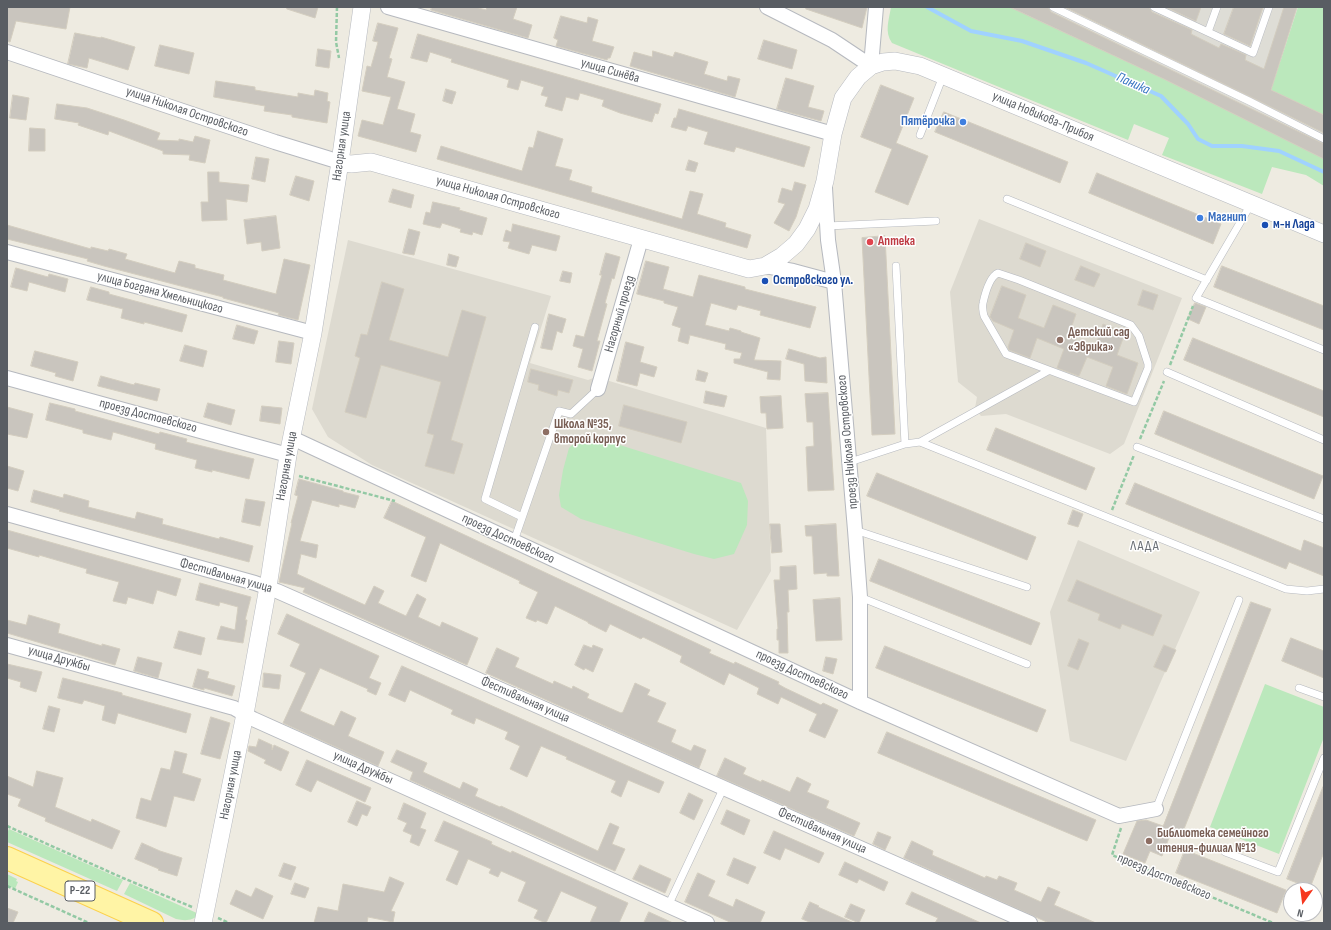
<!DOCTYPE html>
<meta charset="utf-8">
<style>
body{margin:0}
#map{position:relative;width:1331px;height:930px;overflow:hidden;background:#eeebe1;font-family:"Sofia Sans Condensed",sans-serif}
canvas{display:block}
.frame{position:absolute;inset:0;border:8px solid #595d63;pointer-events:none}
.north{position:absolute;left:1283px;top:882px;width:40px;height:40px;box-sizing:border-box;background:#fff;border:1px solid #bdbec1;border-radius:50%;rotate:194deg;font-size:11px;font-weight:700;line-height:16px;text-align:center;color:#595d63}
.north::after{content:'';display:block;margin:auto;width:14px;height:18px;background:#f6371f;clip-path:polygon(50% 0,100% 100%,50% 72%,0 100%)}
</style>
<div id="map">
<canvas width="1331" height="930"></canvas>
<div class="frame"></div>
<div class="north">N</div>
</div>
<script>
const c = document.querySelector('canvas').getContext('2d');
c.lineJoin = 'round';
function fill(path, color) { c.fillStyle = color; c.fill(path, 'evenodd'); }
function trace(path, color, width, dash) { c.strokeStyle = color; c.lineWidth = width; c.lineCap = dash ? 'butt' : 'round'; c.setLineDash(dash || []); c.stroke(path); }
function drawText(font, color, halo, rows, align = 'center') {
  c.font = font + ' "Sofia Sans Condensed",sans-serif'; c.lineWidth = 3; c.setLineDash([]); c.textBaseline = 'middle'; c.strokeStyle = halo; c.fillStyle = color; for (const [text, x, y, turn = 0] of rows) {
    c.save(); c.translate(x, y); c.rotate((+turn || 0) * Math.PI / 180); c.textAlign = isNaN(turn) ? turn : align; if (halo) c.strokeText(text, 0, 0); c.fillText(text, 0, 0); c.restore();
  }
}
fill(new Path2D(`
 M1010,7H1298L1271,90L1324,115V159L1164,79Z`), '#deddd6');
fill(new Path2D(`
 M979,219L1182,298L1124,444L1110,454L1006,414L981,416L975,408L977,397L958,382L950,292Z
 M348,240L551,296L530,363L588,380L596,377L766,428L771,571L737,630L372,465L328,437L312,409Z
 M1078,540L1200,592L1126,761L1070,741L1050,612Z`), '#dddad0');
fill(new Path2D(`
 M891,7H1010L1164,79L1324,159V186L1306,175L1272,167L1262,194L1162,155L1169,138L1134,124L1128,140L892,43C884,32 889,20 891,7Z
 M1298,7H1324V115L1271,90Z
 M581,437L607,441L741,483L748,501L747,525L734,554L714,559L694,554L581,519L561,507L559,495L563,470L569,448Z
 M1265,684L1324,707V737L1279,854L1210,827Z
 M9,829L123,880L117,891L7,842V833Z
 M7,874L17,879L16,881L18,882L15,889L7,885Z
 M130,883L199,914C193,921 185,921 176,919L124,894Z`), '#bbe8bc');
trace(new Path2D(`
 M927,7L971,31L1022,41L1086,63L1161,96L1188,124L1198,139L1212,146H1242L1279,151L1324,172`), '#a0d2ff', 4);
const building = new Path2D(`
 M7,7H70L66,29L16,21L10,42L7,41Z
 M287,7H318L315,18L287,9Z
 M432,7H475L486,10L487,7H517L513,19L532,25L528,38L431,10Z
 M806,7H867L862,28L806,9Z
 M1010,7H1048L1051,12L1324,144V159L1164,79Z
 M1065,7H1149L1152,12L1192,30L1191,34L1219,48L1221,44L1246,55L1245,60L1264,69L1284,7H1297L1271,90L1324,115V133L1251,97Z
 M1166,7H1201L1196,21Z
 M1234,7H1263L1250,46L1224,34Z
 M561,16L587,23L588,17L598,20L592,41L614,47L610,58H608L607,60L556,46L558,40L554,38Z
 M378,23L398,28L389,58L392,59L387,77L405,82L397,109L415,114L410,132L421,135L416,152L358,136L362,120L383,125L391,97L362,91L367,66L371,67L378,42L373,41Z
 M75,33L101,38V37L135,47L128,70L89,58L87,68L68,64Z
 M418,34L661,104L658,114L655,113L652,122L620,113L602,106L604,100L580,93L578,100L566,97L562,111L545,106L548,97L541,95L544,87L521,80L518,90L507,87L509,80L451,62L452,59L430,52L427,62L411,58Z
 M764,40L797,50L792,69L758,59Z
 M160,45L194,53L189,74L155,66Z
 M318,49L331,51L329,68L316,66Z
 M653,51L673,57L675,52L708,62L704,74L727,81L728,76L740,79L735,97L630,66L634,52L652,57Z
 M786,78L814,86L808,107L824,111L821,121L777,109Z
 M216,81L255,87V90L298,97V93L314,96L315,90L328,93L327,101L330,102L327,123L292,117V115L264,111L265,106L214,97Z
 M881,85L914,98L896,143L928,156L908,205L875,192L892,149L861,137Z
 M446,89L456,92L452,104L443,101Z
 M13,95L29,98L26,120L10,118Z
 M57,104L87,108L124,120L160,133L157,140L179,141V139L193,142L195,136L210,140L205,163L189,160L190,155L163,154V151L109,131L108,135L78,125L79,123L55,119Z
 M679,109L810,147L804,167L736,147L734,152L704,144L708,132L688,126L686,131L671,127L674,118H676Z
 M944,112L1068,162L1060,183L935,132Z
 M30,128L45,129V151H29Z
 M538,131L563,139L555,166L572,170L569,180L592,187L591,192L682,219L690,191L703,194L697,214L726,223L725,227L751,235L747,248L437,159L441,146L522,171L529,147L533,148Z
 M256,157L269,159L265,182L252,179Z
 M689,160L698,163L695,172L686,170Z
 M208,172H219V182L249,185L247,202L226,199L227,220L202,221L201,202H208Z
 M1097,173L1221,224L1213,244L1089,193Z
 M296,176L314,181L309,201L290,195Z
 M795,182L806,185L796,217L789,231L774,223L785,204L778,202L782,188L792,191Z
 M393,189L414,195L411,208L389,202Z
 M433,202L460,208L459,210L487,218L482,235L473,232L472,235L460,232L461,229L442,223L440,228L423,224L426,212L430,213Z
 M276,216L280,248L262,251L261,242L247,244L244,220Z
 M513,224L560,236L556,251L532,245L529,254L508,248L510,242L503,241L506,230L511,232Z
 M7,225L91,249V247L108,251L109,249L127,254L125,259L175,273L179,261L195,265V268L224,275L223,280L276,294L284,259L310,265L298,320L278,315L279,313L223,298V297L104,266L87,261L88,259L7,239Z
 M409,229L420,232L414,255L403,253Z
 M885,236L895,434L872,435L862,238Z
 M1026,243L1046,251L1040,267L1020,259Z
 M606,253L620,257L614,279L612,278L605,303L607,304L597,341H600L592,371L578,367L583,349L573,346L576,335L584,337L602,275H600Z
 M449,254L459,257L456,267L447,265Z
 M646,261L669,267L663,289L693,297L699,275L745,287V289L816,307L810,328L760,315L761,311L738,305L736,310L711,303L705,325L729,331L730,328L741,331V332L760,338L754,360L781,361L780,380L767,379L768,372L734,363V359H740L742,353L725,349L726,344L690,335L688,344L678,341L681,328L672,325L678,307L664,303V301L637,294Z
 M1081,266L1100,274L1094,287L1075,280Z
 M1222,266L1324,306V330L1214,287Z
 M16,268L48,277L49,274L68,279L65,292L29,282L27,291L11,287Z
 M563,271L572,273L570,283L560,281Z
 M382,282L404,289L389,340L448,357L462,310L486,317L451,440L463,444L454,474L425,466L434,435L427,433L441,382L381,365L366,418L345,412L360,358L355,356L361,334L367,335Z
 M1002,286L1026,295L1018,318L1044,328L1053,305L1076,314L1068,337L1095,347L1103,324L1125,333L1117,355L1138,363L1127,394L1106,386L1113,367L1087,357L1079,376L1057,368L1064,349L1037,338L1030,358L1009,350L1008,347L1014,330L993,321L990,317Z
 M91,287L109,292V294L187,315L182,332L144,322V324L121,318L123,309L87,300Z
 M1143,290L1158,295L1153,310L1138,305Z
 M1195,303L1206,307L1199,324L1188,319Z
 M549,314L566,319L562,333L557,331L552,350L541,348Z
 M237,325L258,331L254,344L233,339Z
 M1193,338L1324,391V417L1184,360Z
 M279,341L294,343L291,364L276,362Z
 M626,342L644,347L640,362L657,367L654,377L640,373L637,386L617,381Z
 M185,345L207,351L203,367L180,361Z
 M789,349L820,358L826,357L827,383L805,381L804,364L786,359Z
 M35,351L78,362L73,381L55,376L56,373L31,366Z
 M531,369L573,380L569,393L558,390L557,396L538,390L539,385L528,382Z
 M698,370L708,373L705,382L696,380Z
 M101,376L134,385L135,383L160,389L157,401L98,386Z
 M706,391L727,396L724,407L704,403Z
 M828,393L834,490L808,491L806,447L814,446L813,422H807L805,394Z
 M781,396L783,428L767,429L766,413H761L760,397Z
 M50,403L75,409V411L159,434L160,432L187,439L186,442L254,459L249,479L212,470V472L195,468L197,460L155,449L156,444L113,432L111,440L83,433V430L46,420Z
 M208,403L235,410L231,425L204,417Z
 M624,405L687,422L681,443L619,426Z
 M262,406L282,408L280,424L260,421Z
 M7,407L33,414L27,438L7,434Z
 M1164,411L1323,476L1314,499L1155,434Z
 M996,428L1095,468L1086,490L987,450Z
 M7,466L24,471L18,491L7,488Z
 M877,473L1036,537L1027,560L867,496Z
 M299,479L343,491V492L359,496L355,508L339,504V507L312,500L300,541L318,545L316,558L301,554L297,574L365,605L374,586L384,591L378,603L406,616L417,594L426,599L418,617L440,627L442,622L478,638L467,665L303,592L305,588L279,582L292,523H291L298,496L295,495Z
 M1135,483L1301,551L1304,540L1324,548V576L1289,562L1286,569L1126,504Z
 M34,490L63,498L64,494L89,501L88,507L135,519L137,512L163,519L162,524L219,539L220,537L253,546L249,562L59,511L60,510L31,502Z
 M246,499L265,502L260,526L242,522Z
 M392,501L711,650L709,653L734,664L735,662L779,682L778,684L785,688L821,705L823,703L838,710L825,738L809,731L817,714L781,697L778,704L757,694L759,688L729,673L724,685L680,662L682,656L643,637L641,639L610,624L606,632L588,623V622L555,606L547,624L537,620L536,622L526,618L538,592L519,583L520,581L440,543L426,582L411,576L426,537L384,518Z
 M1073,510L1083,514L1078,527L1068,524Z
 M770,524H780L782,552L772,553Z
 M836,524L839,576H827V573L814,574L812,536H806L805,526Z
 M7,530L181,579L176,596L157,590L153,604L128,597L126,604L113,601L119,582L86,573L87,569L39,555V557L7,548Z
 M879,559L1040,623L1031,645L870,581Z
 M796,566L797,589L788,590L789,612H787L788,653H779V640H777V629H778L774,580H780V567Z
 M1077,580L1162,615L1153,636L1122,624L1120,629L1098,620L1100,614L1068,601Z
 M200,583L251,597L245,620H247L243,643L217,639L221,626L235,630L238,607L220,602L219,606L196,600Z
 M840,598L842,640L816,641L813,600Z
 M1251,602L1271,609L1182,834L1172,830L1162,856L1150,851L1145,863L1123,854L1137,821L1146,820L1163,826Z
 M287,614L379,656L369,678L381,683L376,695L367,691L368,689L320,668L300,711L334,726L341,711L356,718L348,736L384,752L378,766L283,723L306,673L290,666L300,644L278,634Z
 M29,615L60,624L58,633L102,646V644L120,649L115,665L7,633V620L26,625Z
 M179,631L205,638L201,655L174,648Z
 M1291,638L1324,651V678L1282,661Z
 M1079,639L1089,643L1078,670L1068,666Z
 M584,645L592,648L593,645L603,649L593,672L585,668L584,670L575,665Z
 M1164,645L1176,650L1166,672L1154,667Z
 M885,646L1046,710L1037,732L876,668Z
 M497,648L519,658L515,667L553,684L554,681L572,689L573,686L589,694L587,698L621,713L623,712L635,683L650,690L647,695L666,703L657,722L676,730L671,742L691,751L694,745L706,750L699,768L486,673Z
 M138,657L162,663L158,678L134,671Z
 M826,657L837,659L833,674L823,671Z
 M7,664L42,672L36,692L20,687L21,682L7,678Z
 M402,666L664,782L659,793L628,780L621,797L611,792L616,781L566,759L567,757L541,746L527,777L510,769L520,746L505,739L508,732L476,718L474,724L451,714L453,710L410,690L405,702L389,695Z
 M198,669L209,672L207,678L235,686L232,696L204,688V690L193,687Z
 M264,673L281,675L279,689L263,687Z
 M63,678L122,693V695L191,714L186,733L118,713L115,724L102,720L105,706L84,700L82,704L58,698Z
 M49,706L60,709L54,732L43,729Z
 M211,717L230,723L220,759L201,754Z
 M887,732L1096,820L1087,841L878,753Z
 M259,739L272,745V750L274,745L289,752L281,771L264,763L266,760L248,751L249,746L256,747Z
 M397,750L427,763L423,772L460,789L463,782L478,789L475,796L500,807L501,806L598,851L610,823L619,827L612,844L625,849L615,871L410,780L413,772L391,762Z
 M175,751L187,754L182,773L201,779L194,801L174,796L166,827L136,818L141,798L151,801L161,768L170,770Z
 M725,758L746,768L743,774L761,782L762,780L790,792L797,777L811,784L807,792L829,801L826,808L860,823L854,836L717,776Z
 M307,760L371,788L365,802L317,780L311,792L296,785Z
 M37,771L63,778L55,807L91,822L92,819L120,831L112,849L45,821L46,818L18,806L21,799L7,794V776L33,787Z
 M1323,787L1324,852L1310,888L1287,879Z
 M689,793L703,800L694,820L680,813Z
 M357,801L371,807L367,816L362,814L357,826L348,822Z
 M404,803L426,813L420,828L426,830L419,846L410,842L412,835L403,831L407,823L398,819Z
 M727,810L750,820L744,835L721,824Z
 M444,821L492,842L491,844L511,853L512,851L628,903L619,923H590L597,907L561,891L546,923L534,918L538,910L518,901L526,882L501,871L498,877L489,873L491,869L468,859L457,885L446,880L459,851L435,841Z
 M774,831L824,853L819,863L785,848L780,860L764,853Z
 M878,832L891,837L885,850L873,844Z
 M912,841L933,851L932,855L985,878L986,876L997,880L999,876L1017,883L1014,890L1041,902L1048,887L1060,892L1054,905L1096,923H1049L904,858Z
 M142,843L160,851L182,858L177,876L158,870L159,869L135,859Z
 M1185,850L1286,890L1277,913L1176,873Z
 M734,858L756,867L748,884L727,875Z
 M845,862L888,882L884,891L859,879L857,883L839,875Z
 M284,863L296,867L291,880L279,876Z
 M640,865L671,879L665,893L633,879Z
 M698,873L715,881L708,896L733,907L736,899L765,912L760,923H732L685,902Z
 M390,877L404,883L391,911L395,912L393,922L368,917L367,923H314L318,907L338,911L343,884L384,892Z
 M295,883L309,888L305,898L291,894Z
 M256,888L273,896L263,919L230,904L236,890L251,897Z
 M912,892L939,904L981,923H935L938,918L906,904Z
 M810,902L819,906L818,907L854,923H812L802,919Z
 M851,904L865,910L859,923L845,917Z
 M7,908L18,912L13,923H7Z
 M649,912L673,923H644Z`);
fill(building, '#c9c5be');
trace(building, '#d3cdbf', 1);
const service = new Path2D(`
 M1053,7L1249,101L1324,139
 M1154,7L1253,53L1269,7
 M1208,32L1217,7
 M920,135L943,76
 M1007,199L1207,280
 M1251,204L1196,298L1324,350
 M827,226L936,221
 M896,266L905,444
 M998,273L1019,280L1131,325L1139,336L1148,364V368L1134,402L1006,354L984,316C983,312 982,307 983,303C985,294 989,277 998,273Z
 M1167,372L1324,440
 M920,442L1048,371
 M1137,447L1324,519
 M850,462L905,444L920,442L1286,589L1307,591L1324,589
 M522,517L485,499L535,327
 M855,530L1027,587
 M514,541L559,411L571,414L598,389
 M860,597L1027,664
 M1299,688L1324,697
 M1156,809L1239,600
 M1225,852L1278,872L1324,758
 M668,906L724,787`);
const minor = new Path2D(`
 M388,7L833,134
 M767,7L832,40L871,66L876,7
 M7,52L275,142L340,162
 M825,188L828,240L834,282L855,530L860,597V702
 M7,252L313,333
 M765,266L793,271L834,282
 M7,378L288,455
 M598,389L641,239
 M292,438L860,702L1119,816L1156,809
 M7,514L255,583L277,591L1030,923
 M7,645L234,708L253,719L707,923`);
const tertiary = new Path2D(`
 M340,162L351,164L371,162L749,269L765,266L782,256L796,244L807,229L817,209L825,181L833,134L843,98L858,77L871,66L883,62L895,61L920,66L1324,234
 M203,923L245,714L268,587L288,455L313,333L340,162L362,7`);
const primary = new Path2D(`
 M7,858L152,923`);
trace(service, '#b6b9bf', 8);
trace(minor, '#b6b9bf', 16);
trace(tertiary, '#b6b9bf', 18);
trace(primary, '#fcd14c', 24);
trace(new Path2D(`
 M337,7L336,42L339,58
 M1170,365L1193,306
 M1140,439L1164,381
 M299,476L395,501
 M1112,510L1134,455
 M7,826L123,878L192,907
 M1121,828L1112,855L1273,923
 M7,886L89,923
 M218,918L229,923`), '#93c9a4', 2.5, [4, 2]);
trace(service, '#fff', 7);
trace(minor, '#fff', 14);
trace(tertiary, '#fff', 17);
trace(primary, '#fff4a5', 22);
for (const [x, y, r, color] of [
 [963,122,4,"#3f7fe0"],
 [1200,218,4,"#3f7fe0"],
 [1265,225,4,"#1a4fb4"],
 [870,242,4,"#e0444e"],
 [765,281,4,"#1a4fb4"],
 [1060,340,4,"#8d6e63"],
 [546,432,4,"#8d6e63"],
 [1149,841,4,"#8d6e63"]
]) { const dot = new Path2D(); dot.arc(x, y, r, 0, 2 * Math.PI); c.fillStyle = color; c.fill(dot); trace(dot, '#fff', 1.5); }
for (const [x, y, w] of [
 [80,891,30]
]) { const box = new Path2D(); box.roundRect(x - w / 2, y - 10, w, 20, 3); c.fillStyle = '#fff'; c.fill(box); trace(box, '#595d63', 1); }
drawText('bold 12px', '#595d63', null, [
 ["Р-22",80,891]
]);
drawText('13px', '#595d63', '#fff', [
 ["улица Синёва",610,71,16],
 ["улица Николая Островского",187,112,19],
 ["улица Новикова-Прибоя",1043,117,23],
 ["Нагорная улица",342,146,-82],
 ["улица Николая Островского",498,198,16],
 ["улица Богдана Хмельницкого",160,293,15],
 ["Нагорный проезд",620,314,-74],
 ["проезд Достоевского",148,416,15],
 ["проезд Николая Островского",848,442,-95],
 ["Нагорная улица",287,466,-80],
 ["проезд Достоевского",508,539,25],
 ["Фестивальная улица",226,576,16],
 ["улица Дружбы",59,659,16],
 ["проезд Достоевского",802,675,25],
 ["Фестивальная улица",525,700,24],
 ["улица Дружбы",363,768,24],
 ["Нагорная улица",231,785,-79],
 ["Фестивальная улица",822,831,24],
 ["проезд Достоевского",1164,877,23]
]);
drawText('bold 13px', '#366cbe', '#fff', [
 ["Пятёрочка",955,122],
 ["Магнит",1208,218,"left"]
], 'right');
drawText('bold 13px', '#164399', '#fff', [
 ["м-н Лада",1273,225],
 ["Островского ул.",773,281]
], 'left');
drawText('bold 13px', '#be3a42', '#fff', [
 ["Аптека",878,242]
], 'left');
drawText('bold 13px', '#785e54', '#fff', [
 ["Детский сад",1068,333],
 ["«Эврика»",1068,348],
 ["Школа №35,",554,425],
 ["второй корпус",554,440],
 ["Библиотека семейного",1157,834],
 ["чтения-филиал №13",1157,849]
], 'left');
drawText('italic 14px', '#3776c2', '#fff', [
 ["Паника",1133,84,24]
]);
c.letterSpacing = '1px';
drawText('14px', '#6a6f75', '#fff', [
 ["ЛАДА",1145,546]
]);
c.letterSpacing = '0px';
</script>
